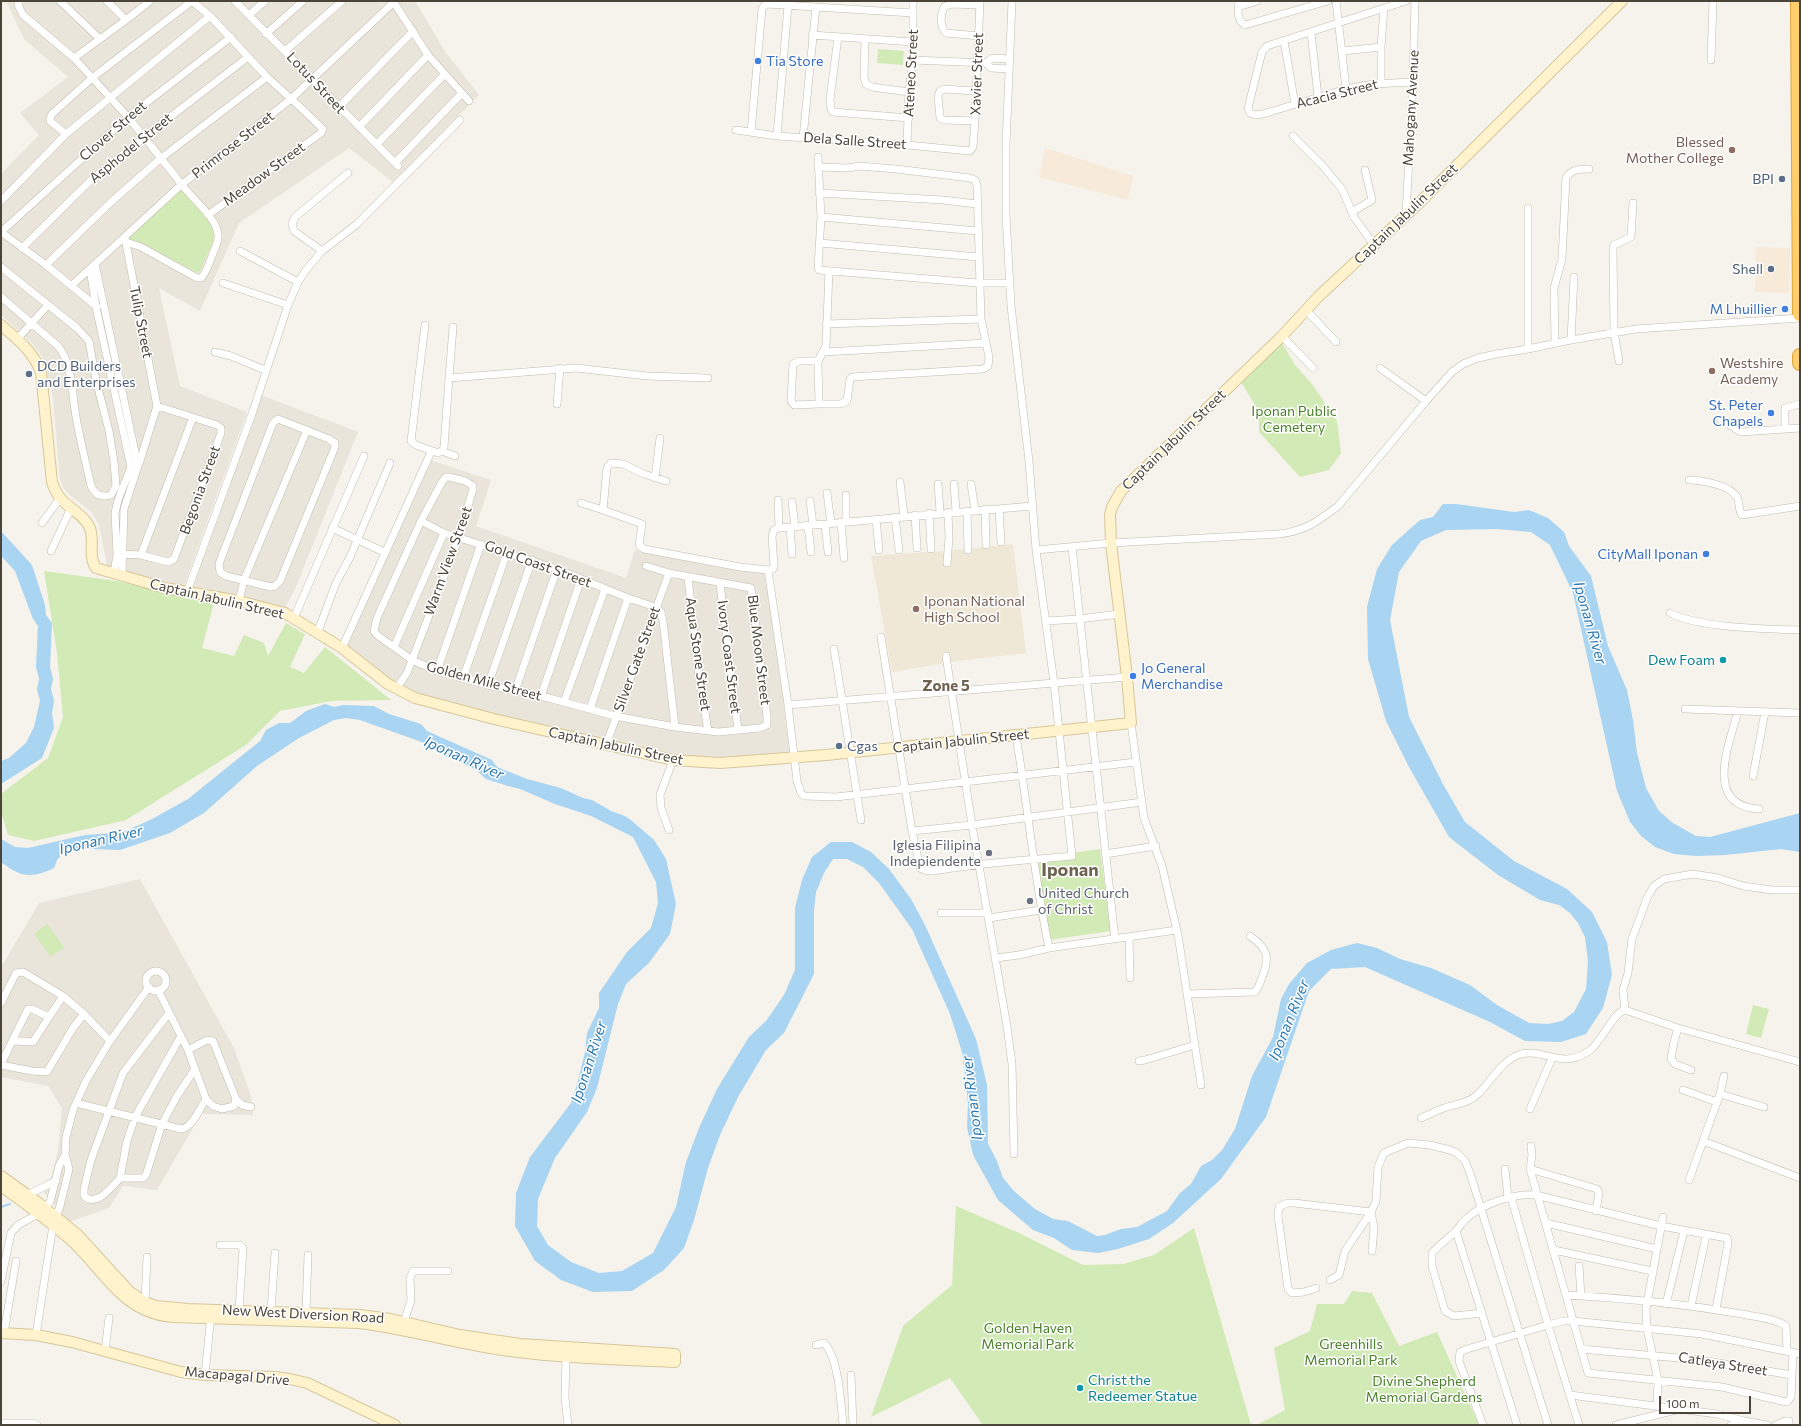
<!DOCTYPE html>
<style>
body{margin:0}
#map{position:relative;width:1801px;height:1426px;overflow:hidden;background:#f6f3ec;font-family:Commissioner,sans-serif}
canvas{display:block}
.frame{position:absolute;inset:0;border:2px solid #4b4439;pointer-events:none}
.scale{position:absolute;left:1659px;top:1396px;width:92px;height:18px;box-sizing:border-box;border:2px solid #4b4439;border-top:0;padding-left:5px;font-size:12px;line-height:14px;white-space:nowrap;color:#4b4439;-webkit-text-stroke:3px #fff;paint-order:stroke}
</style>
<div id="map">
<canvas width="1801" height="1426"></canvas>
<div class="frame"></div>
<div class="scale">100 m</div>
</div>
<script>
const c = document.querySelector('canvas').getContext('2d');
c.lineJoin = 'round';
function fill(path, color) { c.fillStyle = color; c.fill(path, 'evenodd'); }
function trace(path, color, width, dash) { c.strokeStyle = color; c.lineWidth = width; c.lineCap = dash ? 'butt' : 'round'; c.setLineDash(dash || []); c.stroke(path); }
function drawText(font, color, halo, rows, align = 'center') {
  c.font = font + ' Commissioner,sans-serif'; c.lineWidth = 3; c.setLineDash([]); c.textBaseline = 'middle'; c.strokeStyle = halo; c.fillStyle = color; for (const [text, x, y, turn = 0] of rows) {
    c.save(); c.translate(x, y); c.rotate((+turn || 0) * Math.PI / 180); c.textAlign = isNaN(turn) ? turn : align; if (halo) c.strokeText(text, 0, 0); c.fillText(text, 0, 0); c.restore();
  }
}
fill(new Path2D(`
 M6,1H415L446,53L479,95L393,182L349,148L239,223L200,311L159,288L180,386L247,412L184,586L111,568L107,565L99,525L92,513L70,495L64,489L60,480L53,398L46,366L41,355L31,342L1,315V174L39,135L20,113L68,77L24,39Z
 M261,395L358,432L295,589L284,610L189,589Z
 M430,460L491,480L476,526L626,578L635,550L767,572L790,755L733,760L677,759L418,696L395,686L345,648Z
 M140,879L234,1048L251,1096L253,1115L201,1114L157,1190L123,1186L109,1208L69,1222L38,1186L51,1178L58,1151L62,1108L48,1086L1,1077V967L39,903Z`), '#eae5da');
fill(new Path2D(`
 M1045,148L1133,176L1128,200L1039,177Z
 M1756,247L1790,248L1789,293L1755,292Z`), '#f7ead8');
fill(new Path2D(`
 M1013,544L1026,653L957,661L892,672L871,556L944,551Z`), '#efe8d6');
fill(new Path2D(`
 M878,49L904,51L903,65L877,63Z
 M182,188L212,221L216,234L200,271L196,272L143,245L129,241L128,238Z
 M1278,336L1295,365L1312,384L1337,421L1341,453L1329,470L1300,477L1259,432V412L1237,375Z
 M44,571L117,581L214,603L202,648L234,656L244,635L264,643L268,656L286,623L305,634L290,667L304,673L325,647L391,700L331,701L280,711L246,745L126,820L34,841L8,835L1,812V794L48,758L63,717L57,653Z
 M1100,849L1111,931L1049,940L1036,858Z
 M47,924L64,947L51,957L34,934Z
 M1753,1005L1769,1009L1761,1038L1746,1034Z
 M956,1206L1019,1233L1083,1265L1123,1264L1154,1255L1194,1228L1251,1425H983L950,1378L871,1417L903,1326L952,1285Z
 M1352,1291L1372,1293L1399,1346L1437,1332L1479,1425H1257L1285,1410L1274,1348L1310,1331L1317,1304H1344Z`), '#d2eab5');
fill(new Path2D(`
 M1443,504H1456L1514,512L1529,510L1548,518L1564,532L1569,546L1591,576L1608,646L1627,690L1633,720L1637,753L1646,788L1659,811L1673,823L1696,836L1710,837L1800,813V852L1781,849L1725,855L1696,856L1674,854L1655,847L1641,836L1630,822L1617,791L1573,593L1550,545L1531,532L1497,529L1446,530L1421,541L1399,572L1390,620L1409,717L1444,786L1465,822L1514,861L1567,889L1592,912L1607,942L1612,975L1603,1008L1586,1034L1561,1042L1525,1041L1490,1022L1365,967L1331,969L1309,991L1266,1117L1221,1179L1173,1223L1149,1239L1118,1249L1098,1253L1072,1250L1054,1238L1033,1230L998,1200L973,1155L967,1127L968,1103L962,1052L950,1014L912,929L879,883L863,867L847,859H833L824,873L816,892L814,910V974L784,1033L766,1050L738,1097L720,1135L708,1168L694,1220L684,1248L664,1270L632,1291L593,1292L561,1280L535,1261L515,1226L516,1193L530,1157L571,1103L578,1081L585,1052L587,1033L599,1008V993L627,952L651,928L658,903L656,882L633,837L591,816L555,804L520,789L508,786L486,779L476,770L463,763L444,756L430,745L360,720L346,718L334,720L299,738L257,766L204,813L170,833L120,850L68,848L57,860L54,868C31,879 21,877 1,862V839L15,847L28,848L85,835L114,833L128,830L152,819L188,799L260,741L266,730L279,723H290L306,711L325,704L334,707L343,705L374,706L389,714L421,724L427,731L492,760L497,767L527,779L561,788L583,798L592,800L611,811L625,816L632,821L654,840L666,859L676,904L670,934L649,963L626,984L618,1004L597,1088L587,1112L555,1158L538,1199L537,1226L548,1245L571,1262L599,1273L622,1271L653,1253L676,1207L686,1162L699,1128L717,1089L749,1037L766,1021L784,995L795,970V908L802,880L812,857L831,842H852L871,852L889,869L911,899L925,925L976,1039L987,1085L988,1144L997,1161L1003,1178L1014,1191L1035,1209L1053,1219L1068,1221L1097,1236L1105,1235L1121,1229L1137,1227L1167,1211L1180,1193L1191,1184L1201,1166L1212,1160L1222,1150L1235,1129L1252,1076L1273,1037L1281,999L1289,984L1307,963L1331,950L1357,943L1377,948L1400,959L1431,968L1470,985L1497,1005L1529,1023L1548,1024L1562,1021L1574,1012L1586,989L1588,962L1585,937L1578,923L1570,913L1559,905L1540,900L1498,875L1449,837L1409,767L1386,721L1368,659L1367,607L1377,569L1392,545L1420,520L1433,517Z
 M1,531L32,565L45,605L46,615L52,623L50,667L53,679L51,689L54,701L52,713L54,728L42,758L1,784V761L9,758L26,743L34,727L40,701L37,689L39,679L36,667L38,626L33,619L15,571L1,556Z`), '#a9d4f2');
trace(new Path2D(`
 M1,1207L10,1204`), '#a9d4f2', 2);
const street = new Path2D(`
 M19,1L18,5L23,15L74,58L128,117L176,177C186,194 217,216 218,235C219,242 214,249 212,256C209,263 207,272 201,278H197L141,247L126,242
 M60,1L100,39
 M107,1L126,20
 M235,1L398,166
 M393,1L428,55L469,101
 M1239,1C1238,10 1236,19 1245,25L1328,1
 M1336,1L1346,89
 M1406,1L1267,46L1262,52L1248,108L1250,113L1255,115L1263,114L1346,89L1373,84L1413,82
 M1238,7L1257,1
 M249,15L265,1
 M1311,32L1318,97
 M266,34L303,1
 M812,35L913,42
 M979,36L946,33C940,27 940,15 944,7L951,4L980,5
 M838,37L830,99L831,109L833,112L909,118
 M865,39L864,77L866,84L872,87L909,92
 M1284,41L1295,104
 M285,51L342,1
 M1343,51L1381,47
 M74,58L126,20L150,1
 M913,60L986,63L992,58L1009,59
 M1711,60L1713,1
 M986,63L991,68L1009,69
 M1381,82V47L1384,8
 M975,91L944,89L940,91L938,96L940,118L944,120L975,121
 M340,106L413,31
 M359,127L428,55
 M736,130L777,136L907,145L970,151L973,147L975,121L980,1
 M751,132L762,9L764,6L767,4L913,13
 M66,134L50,121V118L52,114L92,78L192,1L210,16L267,77L299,106L323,129L321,133L208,215
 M777,136L788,5
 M1293,136L1322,165L1342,189L1354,217L1374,245
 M803,138L816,7
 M377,144L444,75
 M907,145L909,92L913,60V1
 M818,157L821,217L818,268L819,270L978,283H1010
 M395,163L461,94
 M818,167L848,168L859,166L896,169L970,178L975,180L977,185L981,319L989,357L988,366L983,369L852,377L850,379L847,401L841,404H819
 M819,193L943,200L977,204
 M1,201L66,134L210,16
 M1352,212L1372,200L1365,170
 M1406,215L1413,82L1415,1
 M821,217L978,231
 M1,232L128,117L231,37
 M1,232L46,265L97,307
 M125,238L157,406L139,464
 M820,243L978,257
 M22,248L90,181L143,138L248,57
 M240,251L298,282
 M322,251L294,231L292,224L295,217L348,173
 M95,264L138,466L124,509L122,575
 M46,265L111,202L160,159L267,77
 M1,267L77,328L89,341L96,380L109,431L114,462L116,486L111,495C102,498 95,495 91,486C86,463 80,440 76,417C72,395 73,364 58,346L1,297
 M90,269L96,307L131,467L118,500L115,513L117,554L114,573
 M223,283L288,305
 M71,286L181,185L291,99L394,2
 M1306,310L1336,342
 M826,324L981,319
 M425,325L411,441L416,445L438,453L442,451L444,447L449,378L576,368L647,376L708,378
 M1282,336L1313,368
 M17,339L48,305
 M1571,340L1574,277
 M1555,343L1554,288L1562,259L1566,178C1571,169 1580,169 1589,169
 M1528,349V208
 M215,352L231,356L265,370
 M824,352L985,343
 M818,361H799L793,364L791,401L794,405L819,404L818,366V361L826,346L829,271
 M1619,361L1614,332L1613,247L1614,245L1631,237L1633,203
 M1380,368L1426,401
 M449,378L453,327
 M557,404L560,368
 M278,419L329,439L335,443V447L280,581L275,586L271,587L226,576L220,572L219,564L222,556L273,423Z
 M1721,420L1741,432L1800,428
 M1785,429V408L1800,404
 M442,451L455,456
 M655,478L660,438
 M1689,480C1701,480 1730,485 1737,497C1740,503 1738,510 1742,515L1800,506
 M666,481L644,474L623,464L611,463L607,468L603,510L642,524L639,545L644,549L740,567L768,570
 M900,482L904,516
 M938,484L940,512
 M954,484L956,511
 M971,484L975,510
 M827,493L831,523
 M846,495V522
 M778,500L779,528
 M810,501L813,525
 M792,502L795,527
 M581,503L603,510
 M1032,506L779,528L774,530L772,536L774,566L773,569L768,570L788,705L797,781L801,793L804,796L836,797L1136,762
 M985,509L986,545
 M999,509L1001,542
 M967,511L968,550
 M929,513L931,549
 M915,515L917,548
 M895,517L899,550
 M876,519L879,550
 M421,521L444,533L557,569L628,598L655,607L661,612L663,621L675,727
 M841,522L844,558
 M42,523L60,498
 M825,524L828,552
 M808,526L811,552
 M790,527L792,554
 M332,528L384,552
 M1072,547L1115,939
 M1036,550L1111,543L1279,534C1305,531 1317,522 1338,506L1426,401L1452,372L1463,364L1478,358L1496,354L1528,349L1571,340L1636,329L1800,318
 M51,551L71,508
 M120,554L141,555L168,562L174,559L221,433V428L217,425L157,406
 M141,555L193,417
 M947,563L949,538L948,512
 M688,577L698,669L708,731
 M720,584L738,730
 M187,592L253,411L288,305L298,282L306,270L322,251L357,224L460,120
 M239,601L244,580L307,430
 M1670,613C1700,628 1765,629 1800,630
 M294,618L364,456
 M1046,621L1079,619L1120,614
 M317,634L336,583L350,557L390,463
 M881,637L912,831L920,868C928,874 944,869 953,868C992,862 1032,860 1072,856L1054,683L1036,550L1029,461L1011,306L1006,215V145L1012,1
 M394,647L444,533
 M342,648L431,452
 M834,649L861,820
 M946,656L972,825L1007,1026L1012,1064L1014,1154
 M437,671L481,544
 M463,678L507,553
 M488,685L532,560
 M396,689L407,673L412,660L459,537L473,489V486L465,481L449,477H446L442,482L421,521L377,618L374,631L377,635L412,660L437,671L488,685L549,698L615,716L675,727L718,732L760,728L767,725V716L751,588L669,573L646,566
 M515,691L557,569
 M541,696L581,579
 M564,702L605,589
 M788,705L1127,677
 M590,709L628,598
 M1685,709L1800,713
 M1738,711C1729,745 1703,806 1759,809
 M1131,723L1144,818L1162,866L1178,935L1201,1085
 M1016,736C1028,807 1034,878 1049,948
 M606,745L669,573
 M1753,776L1765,712
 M669,830L661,808L660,795L673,760
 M912,831L972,825L1142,802
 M1105,854L1156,846
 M941,913H988
 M989,918L1041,910
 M1129,937L1130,978
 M996,958L1019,955L1049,948L1177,930
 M146 981a10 10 0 1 1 20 0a10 10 0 1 1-20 0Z
 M158,990L188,1050L206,1099L213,1106L222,1109L234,1106L236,1099
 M1187,994L1255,992C1259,987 1261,981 1263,975C1270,956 1267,948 1250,936
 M1,1003L16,973L23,972L63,996L84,1014L110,1041
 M1625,1010L1623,990L1628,973L1632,939L1647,898L1654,886L1664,879L1693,874L1718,878L1743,886L1772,890H1800
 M169,1013L123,1073L91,1160L84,1189V1196C96,1208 113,1186 120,1178H143L146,1175L162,1124L177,1096L195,1069
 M1678,1028L1674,1042L1671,1059L1675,1064L1691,1070
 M13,1041L33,1042L49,1017
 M188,1050L207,1040L213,1041L236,1099L242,1105L251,1107
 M1139,1061L1145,1060L1195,1045
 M1,1064L28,1009H32L49,1017L63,996
 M1,1065L32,1071L47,1072L73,1028L84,1014
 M1683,1090L1717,1102
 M1720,1094L1764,1107
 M76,1103L181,1129C193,1127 200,1108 206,1099
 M1530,1109L1552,1058
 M1421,1118C1430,1114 1438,1110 1447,1107C1458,1104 1468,1103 1477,1095C1492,1081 1501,1060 1521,1054C1544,1048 1561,1070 1589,1051C1602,1042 1613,1012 1625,1010L1678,1028L1800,1062
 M1703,1141L1800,1178
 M1505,1169L1508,1198
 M1530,1169L1532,1155L1531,1146
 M120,1178L127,1141L135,1117L181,1036
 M1689,1180L1720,1094L1724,1076
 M27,1195L56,1181
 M1511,1197L1548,1325L1579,1425
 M1596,1211L1599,1193L1597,1189L1530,1169L1588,1373L1722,1387L1786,1402L1788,1401L1791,1397L1793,1352
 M1546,1223L1657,1249
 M1456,1231L1517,1425
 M220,1245H240L243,1248L239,1310
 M1554,1250L1652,1271
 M1579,1266L1581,1296
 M1330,1280L1339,1275L1345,1251L1371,1212L1376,1201L1378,1167L1384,1153L1408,1143L1430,1145L1450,1150L1457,1153L1465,1161L1470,1173L1548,1425
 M1,1281L11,1233L18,1225L38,1214L50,1202L59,1166L65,1155
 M1316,1288L1304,1292L1292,1293L1288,1289L1278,1216L1279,1207L1287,1203H1294L1371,1212L1374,1228L1372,1251
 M1566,1295C1625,1298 1684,1304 1742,1314C1756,1317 1774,1318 1786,1326L1787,1350
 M145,1302L147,1257
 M1666,1304L1684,1231
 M1691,1306L1706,1236
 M271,1311L275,1253
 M306,1312L308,1255
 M1482,1313L1454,1316L1445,1311L1432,1266V1253C1439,1245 1447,1239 1455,1232C1459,1228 1462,1222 1467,1218C1484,1203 1515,1193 1536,1195L1661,1226L1727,1238L1728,1244L1716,1309
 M404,1322L411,1300L410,1278L413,1271H448
 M4,1333L16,1261
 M36,1335L53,1225L60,1206L69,1169L65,1155L66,1137L73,1110L86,1081L110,1041L149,987
 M816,1345L824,1343C839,1358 841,1404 843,1425
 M1581,1349L1700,1360L1792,1375
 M105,1351L109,1318
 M566,1356L565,1398L568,1425
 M205,1375L211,1314
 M851,1375L853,1425
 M1570,1395L1717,1414L1744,1421L1767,1425
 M1657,1406L1658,1380L1647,1329L1646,1309L1663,1217
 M1,1423H33L37,1425
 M1483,1425L1459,1361L1460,1352L1467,1349L1548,1325L1563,1321H1573L1702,1334L1800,1354
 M1616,1425L1676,1410
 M1731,1425L1744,1421
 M1776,1425L1785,1421H1789V1425`);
const secondary = new Path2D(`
 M1,325C19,341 32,350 41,372L52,482C60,508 79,508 89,526C96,539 87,555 96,568L165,588L239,601L285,613L342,648L388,684L415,698L494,719L673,760L720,763L826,755L1131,723L1127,677L1111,543L1110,515L1112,507L1121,491L1282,336L1319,296L1417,205L1622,1
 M1,1176L36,1201L78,1235L130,1292L145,1302L156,1306L188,1309L360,1315L391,1319L460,1335L520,1344L675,1354V1362C613,1359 551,1358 490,1348C446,1341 403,1328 359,1323L173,1317C122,1313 105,1271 71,1240C49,1221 25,1203 1,1186
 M1,1333L36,1335L72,1342L181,1372L205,1375L275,1377L290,1379L307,1383L395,1425`);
const highway = new Path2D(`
 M1798,1L1800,314
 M1800,356V363`);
trace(street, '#c2bbae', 8);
trace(secondary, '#d6c79b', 12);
trace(highway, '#e0a43c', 16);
trace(street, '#fff', 7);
trace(secondary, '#fff3cd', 10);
trace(highway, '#ffcf6e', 14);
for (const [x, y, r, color] of [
 [758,61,4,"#3f7fe0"],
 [1732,150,4,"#8d6e63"],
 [1782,179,4,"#5c6f8a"],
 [1771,269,4,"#5c6f8a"],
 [1785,309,4,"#3f7fe0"],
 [1712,371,4,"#8d6e63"],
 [29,374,4,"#5c6f8a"],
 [1771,413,4,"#3f7fe0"],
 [1706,554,4,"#3f7fe0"],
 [916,609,4,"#8d6e63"],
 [1723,660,4,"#0f9aa8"],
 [1133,676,4,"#3f7fe0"],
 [839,746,4,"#5c6f8a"],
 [989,853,4,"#6b7280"],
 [1030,901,4,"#6b7280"],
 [1080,1388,4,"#0f9aa8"]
]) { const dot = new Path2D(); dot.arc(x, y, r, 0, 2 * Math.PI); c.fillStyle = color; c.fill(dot); trace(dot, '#fff', 1.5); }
drawText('14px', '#366cbe', '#fff', [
 ["Tia Store",766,61,"left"],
 ["M Lhuillier",1777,309],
 ["St. Peter",1763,405],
 ["Chapels",1763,421],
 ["CityMall Iponan",1698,554],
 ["Jo General",1141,668,"left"],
 ["Merchandise",1141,684,"left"]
], 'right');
drawText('14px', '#4b4439', '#fff', [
 ["Ateneo Street",911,73,-87],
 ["Xavier Street",977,74,-88],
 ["Lotus Street",316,83,47],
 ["Acacia Street",1337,94,-14],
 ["Mahogany Avenue",1411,108,-87],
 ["Clover Street",113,131,-41],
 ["Dela Salle Street",855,141,4],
 ["Primrose Street",233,145,-38],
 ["Asphodel Street",131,148,-39],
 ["Meadow Street",264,174,-36],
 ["Captain Jabulin Street",1406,214,-44],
 ["Tulip Street",141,322,79],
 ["Captain Jabulin Street",1174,440,-44],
 ["Begonia Street",200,490,-70],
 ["Warm View Street",448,561,-70],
 ["Gold Coast Street",538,564,20],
 ["Captain Jabulin Street",217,599,13],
 ["Blue Moon Street",759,650,83],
 ["Aqua Stone Street",698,654,82],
 ["Ivory Coast Street",729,657,83],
 ["Silver Gate Street",637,659,-70],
 ["Golden Mile Street",484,681,15],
 ["Captain Jabulin Street",961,741,-6],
 ["Captain Jabulin Street",616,746,12],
 ["New West Diversion Road",303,1314,3],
 ["Catleya Street",1723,1364,9],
 ["Macapagal Drive",237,1376,5]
]);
drawText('14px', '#785e54', '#fff', [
 ["Blessed",1724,142,"right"],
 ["Mother College",1724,158,"right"],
 ["Westshire",1720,363],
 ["Academy",1720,379],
 ["Iponan National",924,601],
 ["High School",924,617]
], 'left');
drawText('14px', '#4e5e75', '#fff', [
 ["BPI",1774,179],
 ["Shell",1763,269],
 ["DCD Builders",37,366,"left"],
 ["and Enterprises",37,382,"left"],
 ["Cgas",847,746,"left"]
], 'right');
drawText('14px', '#4a7f2a', '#fff', [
 ["Iponan Public",1294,411],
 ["Cemetery",1294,427],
 ["Golden Haven",1028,1328],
 ["Memorial Park",1028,1344],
 ["Greenhills",1351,1344],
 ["Memorial Park",1351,1360],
 ["Divine Shepherd",1424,1381],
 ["Memorial Gardens",1424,1397]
]);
drawText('14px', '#0d838f', '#fff', [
 ["Dew Foam",1715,660],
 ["Christ the",1088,1380,"left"],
 ["Redeemer Statue",1088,1396,"left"]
], 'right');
drawText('14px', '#5b616d', '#fff', [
 ["Iglesia Filipina",981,845],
 ["Indepiendente",981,861],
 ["United Church",1038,893,"left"],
 ["of Christ",1038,909,"left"]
], 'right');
drawText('italic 15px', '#2e7ab2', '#fff', [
 ["Iponan River",1590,623,74],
 ["Iponan River",464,758,24],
 ["Iponan River",101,840,-13],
 ["Iponan River",1289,1020,-68],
 ["Iponan River",589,1062,-72],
 ["Iponan River",972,1098,-97]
]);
drawText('bold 15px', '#6e6250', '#fff', [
 ["Zone 5",946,686]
]);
drawText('bold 18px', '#6e6250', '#fff', [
 ["Iponan",1070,870]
]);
</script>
